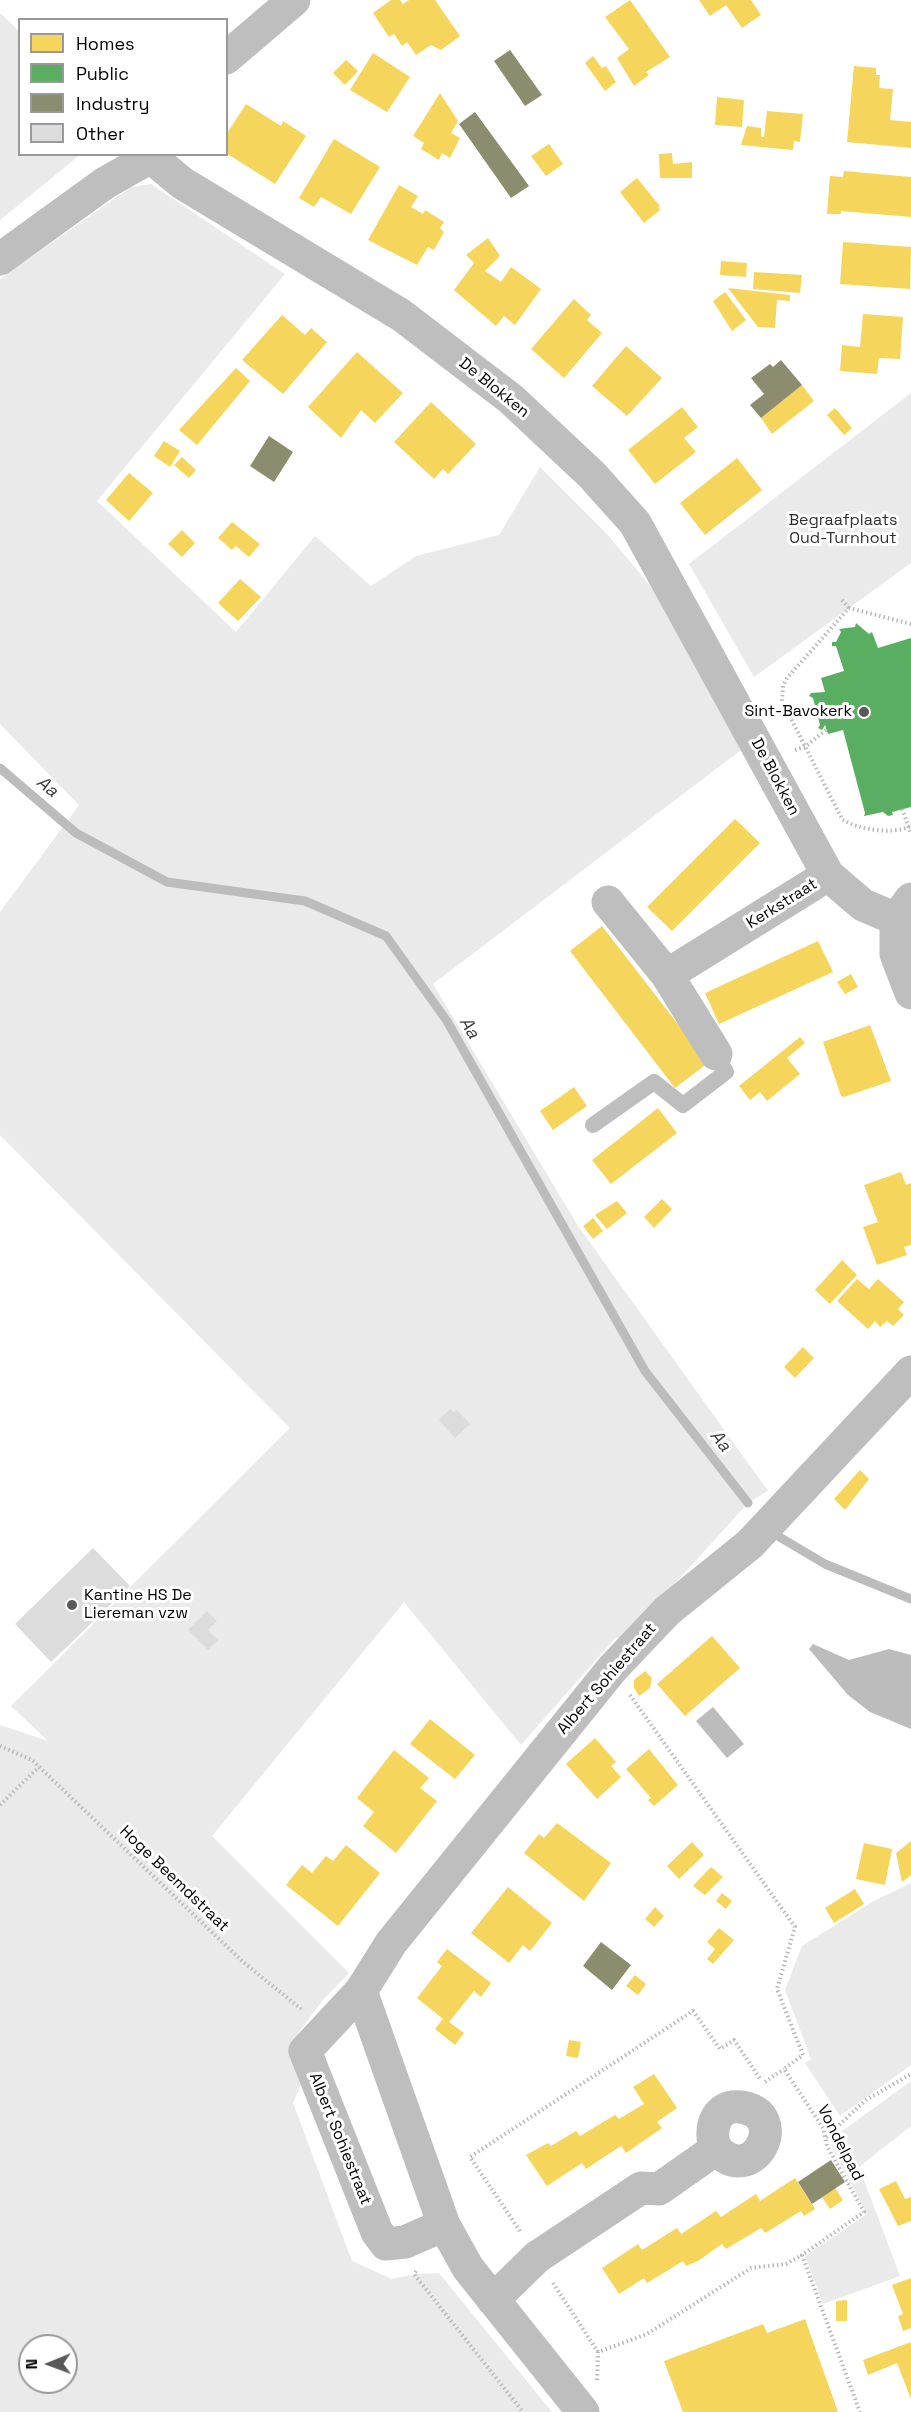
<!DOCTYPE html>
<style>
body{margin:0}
#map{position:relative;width:911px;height:2412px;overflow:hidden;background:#fff;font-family:"Space Grotesk",sans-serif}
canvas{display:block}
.legend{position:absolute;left:18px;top:18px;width:210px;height:138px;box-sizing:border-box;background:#fff;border:2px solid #999;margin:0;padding:8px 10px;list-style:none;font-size:18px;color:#000}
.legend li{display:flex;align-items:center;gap:12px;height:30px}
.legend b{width:30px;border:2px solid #999}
.north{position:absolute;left:18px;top:2334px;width:60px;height:60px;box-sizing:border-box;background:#fff;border:2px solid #999;border-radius:50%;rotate:269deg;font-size:16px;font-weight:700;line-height:24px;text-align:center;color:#000}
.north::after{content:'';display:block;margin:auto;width:21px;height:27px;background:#595959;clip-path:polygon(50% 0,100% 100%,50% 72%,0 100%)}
</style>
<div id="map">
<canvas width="911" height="2412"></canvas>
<ul class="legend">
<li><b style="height:16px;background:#f6d55c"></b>Homes</li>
<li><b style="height:16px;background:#5aae61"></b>Public</li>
<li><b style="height:16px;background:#8c8c6e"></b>Industry</li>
<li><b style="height:16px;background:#dcdcdc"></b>Other</li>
</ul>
<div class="north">N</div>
</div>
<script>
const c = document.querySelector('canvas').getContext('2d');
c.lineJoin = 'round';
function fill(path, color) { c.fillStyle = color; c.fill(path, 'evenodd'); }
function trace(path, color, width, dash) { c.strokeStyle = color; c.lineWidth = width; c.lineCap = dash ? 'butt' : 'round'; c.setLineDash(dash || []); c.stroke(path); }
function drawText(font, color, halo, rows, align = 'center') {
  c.font = font + ' "Space Grotesk",sans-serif'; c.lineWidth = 6; c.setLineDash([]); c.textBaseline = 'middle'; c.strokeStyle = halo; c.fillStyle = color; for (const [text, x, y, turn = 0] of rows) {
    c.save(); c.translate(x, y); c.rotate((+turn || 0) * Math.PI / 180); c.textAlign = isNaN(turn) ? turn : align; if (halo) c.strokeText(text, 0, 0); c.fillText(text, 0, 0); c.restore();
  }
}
fill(new Path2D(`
 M0,13L19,31L20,154L80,155L0,220Z
 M151,184L285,274L97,501L236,632L315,536L371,586L416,556L499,535L540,467L606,533L653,589L741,750L433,984L578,1226L768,1491L748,1503L623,1641L616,1637L521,1745L404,1602L212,1836L349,1973L322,2001L299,2032L304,2077L293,2103L352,2261L392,2279L414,2274L439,2273L552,2412H0V1725L48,1741L11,1706L290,1428L0,1135V912L79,805L0,724V279L131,187ZM30,2346H66V2382H30Z
 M911,393V563L754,677L689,564Z
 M911,1883V2065L840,2116L805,2063L811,2059L785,1990L802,1946L872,1902Z
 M911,2081V2126L859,2167L900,2276L823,2304L805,2256L867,2214L831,2145L835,2141L834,2137Z`), '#eaeaea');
fill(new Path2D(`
 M813,1644L849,1660L889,1649L911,1655V1729L870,1712L848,1695L809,1649Z
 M713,1707L744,1744L727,1758L696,1721Z`), '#bcbcbc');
fill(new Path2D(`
 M391,0H400L403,4L409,0H435L460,36L441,50L431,45L416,55L407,42L402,46L394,34L389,37L373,13Z
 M630,0L670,57L646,72L649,75L634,86L617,58L629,49L605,17Z
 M699,0H751L761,15L742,28L726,5L710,16Z
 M373,53L410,77L387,112L350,90Z
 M593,56L602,68L606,66L616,82L605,91L585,63Z
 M346,60L358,71L345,85L333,73Z
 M854,66L876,68V75H880L879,88L893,89L890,120L911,122V148L847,142Z
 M440,93L458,121L451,133L460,138L450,158L442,153L439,160L421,149L424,143L413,136Z
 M717,97L744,100L742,127L715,125Z
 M246,104L281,126L283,121L306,136L275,184L226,153V135Z
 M767,111L803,114L800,142L794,141L793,150L741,145L747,126L761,128V137H764Z
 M334,139L380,167L351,214L321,197L314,207L299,198Z
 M549,144L563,164L546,176L531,156Z
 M672,153L673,164L692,162V178H660L659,154Z
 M844,171L911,177V217L841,211V214H827L830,176L843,177Z
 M637,178L660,206L658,207L660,210L644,223L620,192Z
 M399,185L418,196L411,207L423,214L425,210L444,222L440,228L444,232L434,250L428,247L417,265L368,240Z
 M488,238L500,256L485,271L501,282L511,267L541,289L515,325L504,316L496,326L454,290L474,263L466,255Z
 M843,242L911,247L910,289L840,284Z
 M721,261L747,263L746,277L720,275Z
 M754,272L802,275L800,293L753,289Z
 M728,288L790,295V301L777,300L775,328L758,327Z
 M725,292L746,320L732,331L713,301Z
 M574,299L591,315L587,320L602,333L564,378L531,349Z
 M863,314L903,317L900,359L879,358L877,374L840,371L842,345L860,347Z
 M282,315L305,335L311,328L327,342L283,394L242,360Z
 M626,346L662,378L627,416L592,386Z
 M357,352L403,393L375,423L361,410L341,438L308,407Z
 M236,368L250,381L197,445L179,430Z
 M802,385L814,401L772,434L761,418Z
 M431,402L476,444L448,474L443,469L434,479L394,442Z
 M682,407L698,427L684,438L696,452L655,484L628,450Z
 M835,408L852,428L844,435L827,415Z
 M164,441L180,451L170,467L154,456Z
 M182,457L196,470L189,478L174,465Z
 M737,458L762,490L705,535L680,503Z
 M129,473L153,493L129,521L106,500Z
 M232,522L260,544L249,557L236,546L232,550L218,538Z
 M182,530L195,543L182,557L168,544Z
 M240,579L261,597L238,621L218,603Z
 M735,819L760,843L672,931L647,907Z
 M602,926L708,1063L675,1088L570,951Z
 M818,941L833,972L719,1024L705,993Z
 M851,974L858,987L845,994L837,982Z
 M870,1025L891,1081L844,1097L841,1096L823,1042Z
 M800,1037L805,1043L787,1058L800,1074L767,1101L760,1092L750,1100L739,1086Z
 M574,1087L587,1106L553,1130L540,1111Z
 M658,1108L677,1133L611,1184L592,1160Z
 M901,1172L906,1185L911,1183V1245L904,1247L907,1255L877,1265L863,1227L878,1222L864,1185Z
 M662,1199L672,1209L654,1228L644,1217Z
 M617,1201L627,1213L607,1229L595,1215Z
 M593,1218L603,1231L593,1239L583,1226Z
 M842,1260L857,1275L830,1304L815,1290Z
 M857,1279L869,1289L878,1279L904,1302L898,1309L904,1315L893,1326L887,1321L880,1327L875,1321L868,1329L837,1301Z
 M803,1347L814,1358L795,1378L784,1367Z
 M860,1470L869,1479L845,1510L834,1499Z
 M712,1636L740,1668L685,1716L657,1684Z
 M645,1671L652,1678L650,1688L639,1696L634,1688V1680Z
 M430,1719L475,1755L455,1779L410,1744Z
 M595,1738L616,1762L611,1766L621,1777L597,1799L566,1764Z
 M649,1749L678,1785L654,1806L648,1800L651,1798L626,1769Z
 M394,1750L429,1778L420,1788L437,1801L396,1853L363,1826L374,1812L357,1798Z
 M557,1823L611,1863L584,1901L524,1853L539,1834L544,1838Z
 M911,1841V1875L902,1882L896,1853Z
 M692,1842L704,1855L679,1879L667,1866Z
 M864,1843L892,1849L885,1885L856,1879Z
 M346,1845L380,1873L338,1926L286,1885L302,1865L312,1873L326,1856L333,1861Z
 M711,1867L723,1877L705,1895L693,1886Z
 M508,1887L552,1923L530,1951L523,1945L509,1963L471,1933Z
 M855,1889L864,1904L834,1923L825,1908Z
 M722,1893L732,1901L726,1909L716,1901Z
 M655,1907L664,1916L654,1927L645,1919Z
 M719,1928L734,1940L713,1964L707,1959L715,1949L707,1942Z
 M447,1949L491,1983L481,1997L474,1991L449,2022L464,2033L455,2045L435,2029L443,2019L417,1998L442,1966L437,1962Z
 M635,1975L646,1984L638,1995L626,1986Z
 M569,2040L581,2042L578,2058L566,2056Z
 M654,2074L677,2108L657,2122L662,2128L626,2153L621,2146L586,2169L582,2163L547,2186L526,2155L548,2143L551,2146L576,2131L580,2136L615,2115L619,2119L644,2104L633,2087Z
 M795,2178L815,2209L804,2216L801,2211L765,2233L761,2228L726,2249L722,2244L698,2261L686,2266L683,2261L647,2283L644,2278L619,2294L602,2268L638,2244L642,2250L677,2228L681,2234L716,2211L721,2217L756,2194L760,2201Z
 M896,2181L905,2199L911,2197V2221L898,2226L879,2189Z
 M835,2188L843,2200L830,2209L822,2197Z
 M911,2278V2328L903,2331L898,2316L903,2314L892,2285Z
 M847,2300V2321H836V2301Z
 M805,2319L838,2412H683L664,2361L763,2324L767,2333Z
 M911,2342V2399L897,2363L868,2375L863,2360Z`), '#f6d55c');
fill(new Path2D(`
 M856,623L869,634L872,632L878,648L911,638V807L892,812L893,815L888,816L883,812L864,816L865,813L843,730L828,734L825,725L822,730L818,728L820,725L813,698L809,696L811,693L825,692L821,678L844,671L836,646H832V642H836L841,632L839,629L855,627Z`), '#5aae61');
fill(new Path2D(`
 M510,50L542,95L525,106L494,61Z
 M475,112L529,186L511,198L459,124Z
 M781,360L802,385L761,418L750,405L764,394L751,378L770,364L773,367Z
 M269,436L293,452L274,482L250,466Z
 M601,1942L631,1965L612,1990L583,1966Z
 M831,2160L845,2182L812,2204L798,2182Z`), '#8c8c6e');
trace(new Path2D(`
 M0,768L76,833L167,882L305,901L386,936L447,1021L645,1371L748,1503
 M776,1535L825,1564L911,1599`), '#bcbcbc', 9);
fill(new Path2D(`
 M450,1409L454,1412L457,1410L470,1424L455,1438L439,1420Z
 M93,1548L130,1586L51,1662L15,1624Z
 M207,1611L217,1621L208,1630L218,1640L208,1650L188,1630Z`), '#dcdcdc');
trace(new Path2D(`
 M842,600L849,608
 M911,624L849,608L787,678L783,686L782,701L842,819C858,830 893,835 911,826
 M795,750L805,747L826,730
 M902,809L911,833
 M630,1695L795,1927L777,1989L803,2055L784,2069L823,2128L827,2146L864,2212L802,2255L860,2412
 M0,1746L32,1760L242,1961L301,2009
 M0,1805L39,1767
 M765,2082L784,2069
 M826,2137L866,2100L911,2074
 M520,2231L470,2157L693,2011L720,2049L734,2040L761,2080
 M416,2271L414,2274L523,2412
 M553,2283L598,2352
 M597,2380L598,2352L647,2334L751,2268L786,2264L802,2255`), '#b8b8b8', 4, [1.5, 3]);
trace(new Path2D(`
 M593,1125L654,1082L683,1105L726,1072L716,1054`), '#bebebe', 16);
trace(new Path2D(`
 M226,58L294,0
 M151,157L182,183L401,315L511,399L592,475L635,523L828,875L863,905L896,919
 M0,259L105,183L151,157
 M911,899L896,919V954L911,993
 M608,902L667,975L716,1054
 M667,975L828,875
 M361,1991L444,2225L468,2268L583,2412
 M444,2225L405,2242L386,2244L377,2232L305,2051L361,1991L391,1943L612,1669L667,1611L750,1544L911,1372
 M493,2300L537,2257L641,2188L659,2189L716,2149C754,2190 792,2113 740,2107C715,2104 708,2131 716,2149`), '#bebebe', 33);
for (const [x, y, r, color] of [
 [864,712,6,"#595959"],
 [72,1605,6,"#595959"]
]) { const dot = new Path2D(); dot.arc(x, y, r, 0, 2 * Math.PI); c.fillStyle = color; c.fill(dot); trace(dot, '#fff', 2); }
drawText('16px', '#000', '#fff', [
 ["De Blokken",494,388,39],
 ["De Blokken",775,777,62],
 ["Kerkstraat",782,904,-32],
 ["Albert Sohiestraat",607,1679,-49],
 ["Hoge Beemdstraat",174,1879,44],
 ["Albert Sohiestraat",340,2139,68],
 ["Vondelpad",840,2143,63]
]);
drawText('16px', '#2f2f2f', '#fff', [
 ["Begraafplaats",843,521],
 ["Oud-Turnhout",843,539]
]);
drawText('16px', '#000', '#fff', [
 ["Sint-Bavokerk",852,712],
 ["Kantine HS De",84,1596,"left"],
 ["Liereman vzw",84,1614,"left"]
], 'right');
drawText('italic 18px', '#404040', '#fff', [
 ["Aa",47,787,40],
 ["Aa",469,1028,60],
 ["Aa",720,1441,52]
]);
</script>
